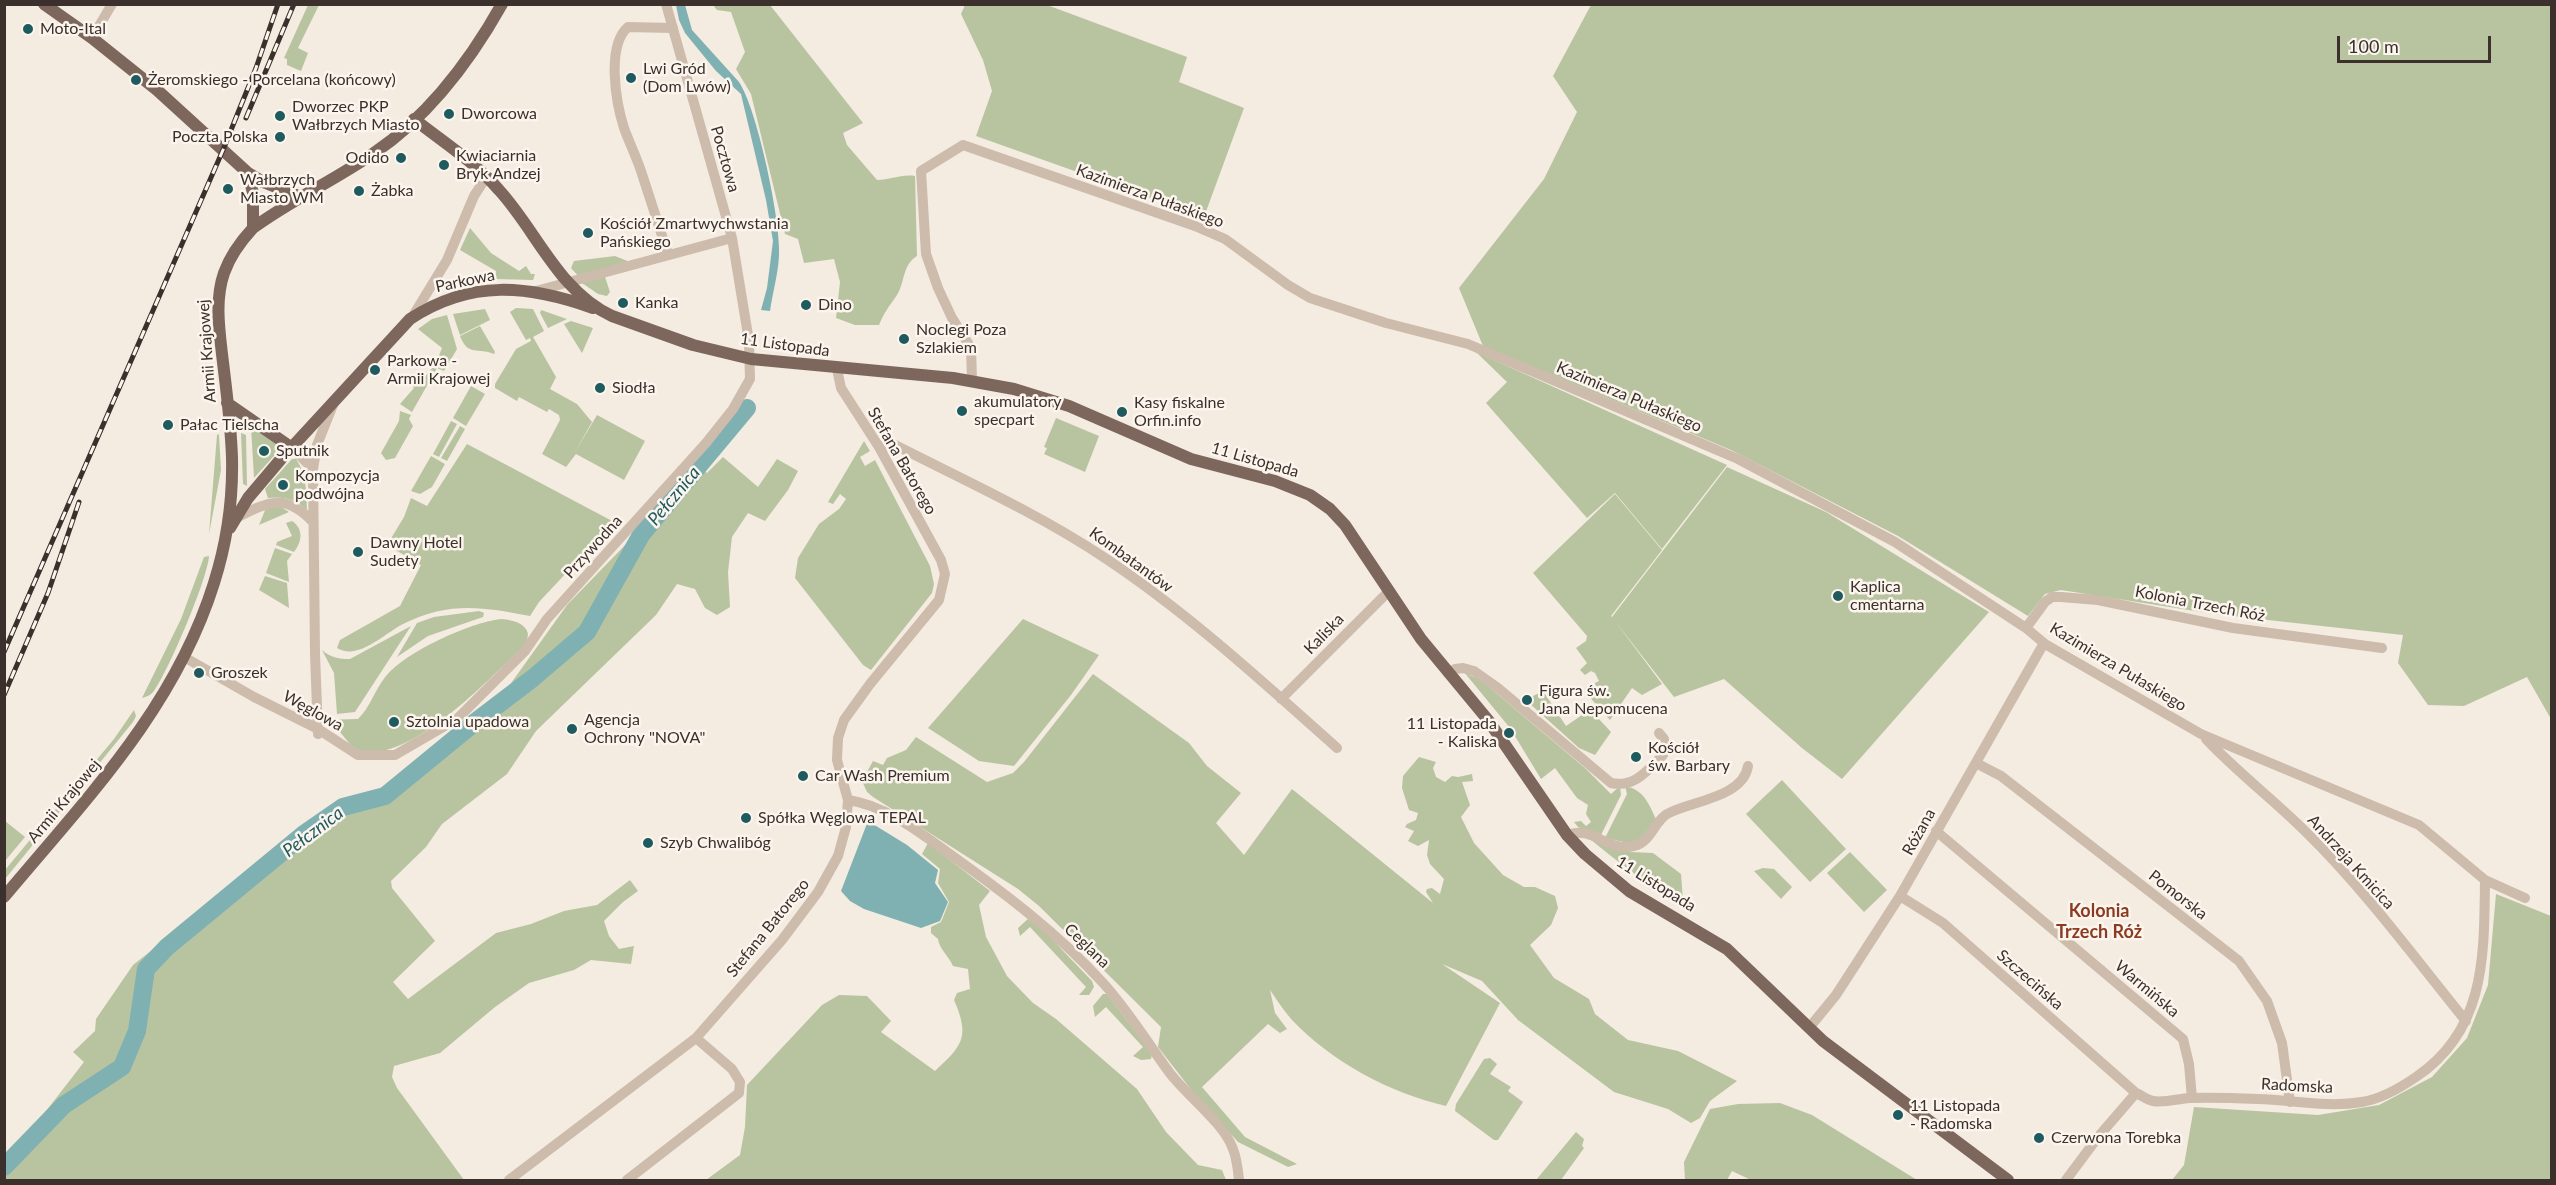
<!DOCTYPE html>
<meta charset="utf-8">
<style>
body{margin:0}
#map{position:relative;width:2556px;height:1185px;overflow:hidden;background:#f4ebe1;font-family:Lato,sans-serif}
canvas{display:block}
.frame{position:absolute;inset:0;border:6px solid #3b302b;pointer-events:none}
.scale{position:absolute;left:2337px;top:36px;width:154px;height:27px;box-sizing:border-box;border:3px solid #3b302b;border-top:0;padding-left:8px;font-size:18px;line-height:21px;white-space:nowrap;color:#3b302b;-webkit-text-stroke:4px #fbf5ee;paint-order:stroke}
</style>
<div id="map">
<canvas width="2556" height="1185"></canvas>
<div class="frame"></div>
<div class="scale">100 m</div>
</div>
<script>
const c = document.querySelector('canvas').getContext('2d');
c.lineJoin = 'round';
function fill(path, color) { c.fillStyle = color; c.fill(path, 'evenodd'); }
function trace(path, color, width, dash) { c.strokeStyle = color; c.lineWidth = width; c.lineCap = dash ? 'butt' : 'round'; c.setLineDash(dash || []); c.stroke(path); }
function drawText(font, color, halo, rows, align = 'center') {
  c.font = font + ' Lato,sans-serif'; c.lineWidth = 5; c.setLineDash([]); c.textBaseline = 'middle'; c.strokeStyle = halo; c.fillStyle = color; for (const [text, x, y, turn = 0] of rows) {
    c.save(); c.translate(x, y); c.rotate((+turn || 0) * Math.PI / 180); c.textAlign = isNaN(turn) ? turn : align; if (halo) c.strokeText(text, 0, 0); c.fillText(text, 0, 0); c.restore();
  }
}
fill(new Path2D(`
 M308,5H319L298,48L308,53L301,71L287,65V59L284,58Z
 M713,5H770L863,123L843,133L847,145L877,180C890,180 901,174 915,176L917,256C902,265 905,283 897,295C888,308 885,311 879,325H855L836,318L840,282L834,259L804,263L798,239L785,234L751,94L736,69L745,52L731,12L717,10Z
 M965,5H1047L1187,57L1179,82L1244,108L1204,217L976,136L992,91L983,60L961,14Z
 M1591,5H2551V719L2527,677L2464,706L2428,705L2398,663L2403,635L2214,614L2061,590L2045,594L2028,616L1898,536L1731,450L1483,346L1459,288L1544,179L1577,112L1553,76Z
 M470,228L491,253L519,271L526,266L531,274H535L533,280L495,279L496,271L460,250Z
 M615,256L630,262L579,277L571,268L574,261Z
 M604,274L610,292L607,296L598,294L582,283Z
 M516,308L533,309L544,331L533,337L556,377L550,389L577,404L592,422L574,454L597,415L645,441L624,480L576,454L566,467L542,454L560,420L559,415L549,409L547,412L519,397L517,401L495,388V384L516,349L531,341L530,338L526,340L510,312Z
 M485,309L490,320L460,335L453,314Z
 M541,310L567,319L548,328L540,313Z
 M447,315L457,349L444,371L437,368L412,412L400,404L414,388L412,385L415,382L413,380L418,373L424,378L436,363L442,348L418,329L432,319Z
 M571,321L593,328L582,353L564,324Z
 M480,326L495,352L494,354C478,347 468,357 460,336Z
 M1476,352L1727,465L1662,549L1615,493L1587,518L1486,403L1507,382Z
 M471,386L485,394L466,426L453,418Z
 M400,411L411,415L409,419L413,426L395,458L386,460L381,453L399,421Z
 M1056,418L1099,436L1085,472L1044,454L1047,448L1044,447Z
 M451,421L457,424L439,457L433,454Z
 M460,426L465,429L447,461L441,458Z
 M251,427L281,448L254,478Z
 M241,433L246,435L247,486L243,484Z
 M219,434L221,470L209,534L217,435Z
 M864,441L870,451L860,457L865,466L875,460L930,566L934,584L932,593L871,670L863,665L795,578L798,558L819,524L839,509L846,499L840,494L833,504L828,502Z
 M467,444L614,522L539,602L530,616C483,607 449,601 403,624C385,633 358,661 337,648L340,640L400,606L421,565L387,545L404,517L411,498L427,506Z
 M431,456L445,464L432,487L420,494L411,491Z
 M723,457L758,487L777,459L798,471L788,490L765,521L748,513L732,537L728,572L730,607L717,615L705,608L695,589L677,584L656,615L536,731L507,774L442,824L426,847L391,881L392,888L435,941L393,982L408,999L496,933L531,924L564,911L597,905L630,880L638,891L623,902L604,921L609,936L619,949L634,946L631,964L591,960L574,970L529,983L495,1007L440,1053L394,1066L392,1077L397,1088L464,1180H5V1164L84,1062L73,1052L95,1031L96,1019L133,965L338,803L352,799L380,797L403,785L509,686L567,605L659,510L698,465L707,473Z
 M292,459H296C307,475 306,491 307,510C295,499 284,496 268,498L265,489Z
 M1727,467L1826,512L1989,612L1842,779L1802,748L1724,679L1674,697L1615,621L1662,684L1642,695L1632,688L1610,720L1586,693L1585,688L1599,681L1595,673L1591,671L1585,675L1580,670L1587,663L1576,648L1586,641L1587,636L1533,573L1615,494L1662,550L1611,616L1612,617Z
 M281,507L289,512L259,525L266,508Z
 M292,521C304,529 302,542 294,552L276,545L277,542L292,536L286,523Z
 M275,548L292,554L287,561L289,582L266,573Z
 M209,556C208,578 168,672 154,691C151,695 146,697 142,698L181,619L204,557Z
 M265,576L287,583L289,608L259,590Z
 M479,611L484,613L483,617L428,636L397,657L417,623L434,617Z
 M501,619C519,620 537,629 523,647C488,680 427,745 377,752C370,753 362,750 354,749L335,726L321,723V720L358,719C370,708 375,689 386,676C407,651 469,623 501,619Z
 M1023,619L1099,655L1071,695L1014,766L979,761L928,728Z
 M411,626L355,712L337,714L334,673L322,650C331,658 339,659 350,659Z
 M1464,672L1482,681L1586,769L1611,794L1620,786L1621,795L1600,837L1578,827L1574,822L1581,821L1586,826L1591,822L1586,814L1588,805L1577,798L1555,768L1541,779L1510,728Z
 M1093,674L1189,743L1207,766L1241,793L1216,823L1244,855L1292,789L1433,903L1426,892L1427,889L1432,888L1440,894L1444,879L1430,864L1427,855L1429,840L1418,846L1408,841L1414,831L1405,827L1407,824L1416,820L1418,813L1409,810L1402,788L1403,776L1419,757L1436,762L1433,768L1436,777L1445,782L1452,776L1458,777L1472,774L1473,781L1462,782L1470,805L1461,817L1474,843L1503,875L1524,887H1535L1555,896L1558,908L1551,925L1530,945L1554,978L1589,999L1595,1014L1628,1040L1678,1051L1737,1081L1710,1101L1700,1118L1691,1123L1668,1109L1614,1092L1518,1020L1482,981L1442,964L1500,1003L1446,1106C1390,1093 1332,1062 1292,1020C1284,1011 1277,1000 1270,990L1275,1013L1287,1029L1280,1033L1268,1024L1202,1087L1245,1137L1297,1164L1288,1167L1238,1142L1193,1092L1158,1047L1161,1027L1039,906L1018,889L873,797L867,792L862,781L873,761L883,765L887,758L906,750L916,737L987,782L1013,773L1024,762Z
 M1547,689L1549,690L1545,694L1566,726L1582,715L1577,707L1584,703L1611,732L1595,755L1579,748L1529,703V698Z
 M134,710L136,716L133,722L5,879V870L114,739Z
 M1782,780L1846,849L1810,882L1746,814Z
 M1625,786C1645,790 1649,805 1657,821L1649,833L1633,844L1605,838L1627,794Z
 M5,821L25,837L5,861Z
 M1590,839L1631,852L1653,853L1681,874L1683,900C1666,902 1606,852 1590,839Z
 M928,843L990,891L979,905L986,937L1007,976L1033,1003L1056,1019L1137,1089L1166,1132L1198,1165L1222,1170L1226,1180H706L740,1155L745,1127L747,1085L822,1005L839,995L867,996L891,1021L881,1032L935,1071C963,1045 970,1037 954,1000L957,993L970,989L968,969L953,966C949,956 939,949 938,939L931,933V927L941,922L949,902L938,883L940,869L922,854Z
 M1850,852L1887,890L1864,912L1827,873Z
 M1763,868L1774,869L1792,887L1781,899L1754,871Z
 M2496,894L2551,916V1180H2172L2184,1165L2194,1107L2318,1115L2379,1105L2432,1077L2467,1038L2488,985Z
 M1028,919L1047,934L1092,981L1094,987L1089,995H1079L1086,987L1030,927L1020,936L1018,928Z
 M1103,994H1107L1152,1054L1151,1059L1141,1060L1133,1056L1143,1047L1106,1007L1095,1017L1093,1006Z
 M1490,1058L1497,1064L1490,1074L1511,1087L1508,1091L1523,1102L1498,1140H1494L1455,1111L1456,1104L1484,1059Z
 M1780,1103L1812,1115L1917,1180H1751L1732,1171L1727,1180H1685L1684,1162L1710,1109L1738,1104Z
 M1576,1132L1584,1139L1582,1146L1584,1148L1561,1180H1536Z`), '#b8c4a0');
fill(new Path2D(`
 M676,5H685L692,30L739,82C757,109 779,214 779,247C780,268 773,290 770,311L761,310L767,288L773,241L766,200L741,94L716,71L685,33L679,20Z
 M868,821L907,845L938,870L935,883L948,902L940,921L921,928L864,909L850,901L841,891Z`), '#7fb0b2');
trace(new Path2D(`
 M4,1167L64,1105L122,1067L137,1031L146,969L167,947L304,834L343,807L385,796L474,723L533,678L587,632L641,535L747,408`), '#7fb0b2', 18);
trace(new Path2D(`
 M92,38L112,4
 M668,254C659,226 650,198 641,171C636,156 629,142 624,128C616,103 606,46 628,27L673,28
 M536,291L732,238
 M411,319L447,260L474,196L487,176
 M972,381L971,348L952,318L938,288L926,254L921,171L963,145L1195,226L1225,239L1288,285L1310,298L1386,323L1468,344L1738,459L1895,542L2026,628L2045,644L2201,734L2419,825L2485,880L2525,898
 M879,447L893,444C964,480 1039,514 1105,558C1188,613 1263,682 1337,748
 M292,448L313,469
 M236,518C268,502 285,492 313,522
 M2026,628L2045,602L2052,597H2061L2098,600L2233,628L2382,648
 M184,657L254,697L318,729L358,755H395L457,719L525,651L547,619L706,443L733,409L750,379L749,341L732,238L666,4
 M1448,673L1455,669L1463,668L1474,671L1498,688L1611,783C1634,788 1647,771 1663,755L1664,739L1659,733
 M1281,699L1389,591
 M318,734L315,654L313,469L317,445L333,405
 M2206,739C2237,772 2274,800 2306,832C2365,890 2414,957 2466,1021
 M1976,763L2001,776L2239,961L2267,1001L2282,1043L2290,1102
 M848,800C884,805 918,831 947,852C1003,892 1058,933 1104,984C1130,1013 1147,1042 1169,1072C1186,1095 1224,1123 1233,1149C1237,1159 1238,1170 1239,1180
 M1936,831L2183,1039L2189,1064L2192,1098
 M1567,835C1571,834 1576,832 1581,833C1598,833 1610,851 1634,846C1651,842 1654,822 1667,814C1690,801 1743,798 1748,766
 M1900,896L1943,923L2136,1093
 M1809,1028L1836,995L1900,896L2044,643
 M509,1180L696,1038L782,940L818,892L838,856L846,827L848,800L837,760L838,738L844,720L870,684L939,600L945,574L941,560L879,447L841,388L837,369
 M627,1180L739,1093L740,1082L732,1069L696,1038
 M2066,1180L2098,1137L2136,1093C2141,1095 2147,1100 2153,1101C2163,1103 2178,1099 2189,1098C2212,1097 2235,1098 2258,1099C2293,1100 2327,1108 2362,1102C2381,1099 2400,1088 2416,1077C2486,1030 2484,956 2485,880`), '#cdbbac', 10);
trace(new Path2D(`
 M44,4L92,38L157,90L248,173L263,182L301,197
 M414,119C443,142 475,162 499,190C536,230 559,292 612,316L693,345L751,359L953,378L1014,389L1069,406L1191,459L1275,481L1310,495L1330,509L1345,525L1421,639L1488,720L1567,835L1585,854L1629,891L1727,949L1823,1041L2008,1180
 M248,173L253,193V228
 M227,403L292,448
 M230,528L248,498L281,459L410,319C471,279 528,285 593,308
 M4,897C86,799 175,708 214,583C227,542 233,500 232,458C231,423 226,388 222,354C219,328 215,299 224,273C230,256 241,241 253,228C291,200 335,180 374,153C429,116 470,61 502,4`), '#7d675c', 12);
const rail = new Path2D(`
 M246,118L294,4
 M4,652L223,150L256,68L278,4
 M4,695L48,593L79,502`);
trace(rail, '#3b302b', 5);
trace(rail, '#fbf5ee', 3, [9]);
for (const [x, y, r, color] of [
 [28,29,6,"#1f5a5e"],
 [631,78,6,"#1f5a5e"],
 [136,80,6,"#1f5a5e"],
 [449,114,6,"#1f5a5e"],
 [280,116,6,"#1f5a5e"],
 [280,137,6,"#1f5a5e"],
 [401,158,6,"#1f5a5e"],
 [444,165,6,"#1f5a5e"],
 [228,189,6,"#1f5a5e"],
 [359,191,6,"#1f5a5e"],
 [588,233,6,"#1f5a5e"],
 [623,303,6,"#1f5a5e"],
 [806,305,6,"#1f5a5e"],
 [904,339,6,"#1f5a5e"],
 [375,370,6,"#1f5a5e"],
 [600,388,6,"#1f5a5e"],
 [962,411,6,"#1f5a5e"],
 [1122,412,6,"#1f5a5e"],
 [168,425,6,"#1f5a5e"],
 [264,451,6,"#1f5a5e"],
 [283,485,6,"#1f5a5e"],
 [358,552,6,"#1f5a5e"],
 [1838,596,6,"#1f5a5e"],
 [199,673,6,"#1f5a5e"],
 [1527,700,6,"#1f5a5e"],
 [394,722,6,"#1f5a5e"],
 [572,729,6,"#1f5a5e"],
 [1509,733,6,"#1f5a5e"],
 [1636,757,6,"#1f5a5e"],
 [803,776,6,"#1f5a5e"],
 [746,818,6,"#1f5a5e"],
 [648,843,6,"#1f5a5e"],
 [1898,1115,6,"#1f5a5e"],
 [2039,1138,6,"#1f5a5e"]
]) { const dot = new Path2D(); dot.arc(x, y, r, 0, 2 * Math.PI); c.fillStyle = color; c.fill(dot); trace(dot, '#fbf5ee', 2); }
drawText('16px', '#3b302b', '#fbf5ee', [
 ["Moto-Ital",40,29],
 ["Lwi Gród",643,69],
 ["(Dom Lwów)",643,87],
 ["Żeromskiego - Porcelana (końcowy)",148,80],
 ["Dworzec PKP",292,107],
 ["Wałbrzych Miasto",292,125],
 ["Dworcowa",461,114],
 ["Poczta Polska",268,137,"right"],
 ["Kwiaciarnia",456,156],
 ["Bryk Andzej",456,174],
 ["Odido",389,158,"right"],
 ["Wałbrzych",240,180],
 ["Miasto WM",240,198],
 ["Żabka",371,191],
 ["Kościół Zmartwychwstania",600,224],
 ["Pańskiego",600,242],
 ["Kanka",635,303],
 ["Dino",818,305],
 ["Noclegi Poza",916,330],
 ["Szlakiem",916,348],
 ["Parkowa -",387,361],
 ["Armii Krajowej",387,379],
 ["Siodła",612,388],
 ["akumulatory",974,402],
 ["specpart",974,420],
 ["Kasy fiskalne",1134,403],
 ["Orfin.info",1134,421],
 ["Pałac Tielscha",180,425],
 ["Sputnik",276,451],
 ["Kompozycja",295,476],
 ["podwójna",295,494],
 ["Dawny Hotel",370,543],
 ["Sudety",370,561],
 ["Kaplica",1850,587],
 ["cmentarna",1850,605],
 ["Groszek",211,673],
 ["Figura św.",1539,691],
 ["Jana Nepomucena",1539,709],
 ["Agencja",584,720],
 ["Ochrony \"NOVA\"",584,738],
 ["Sztolnia upadowa",406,722],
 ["11 Listopada",1497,724,"right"],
 ["- Kaliska",1497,742,"right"],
 ["Kościół",1648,748],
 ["św. Barbary",1648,766],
 ["Car Wash Premium",815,776],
 ["Spółka Węglowa TEPAL",758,818],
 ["Szyb Chwalibóg",660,843],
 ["11 Listopada",1910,1106],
 ["- Radomska",1910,1124],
 ["Czerwona Torebka",2051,1138]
], 'left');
drawText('16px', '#3b302b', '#fbf5ee', [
 ["Pocztowa",725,159,74],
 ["Kazimierza Pułaskiego",1150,196,20],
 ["Parkowa",465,281,-12],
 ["11 Listopada",785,345,8],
 ["Armii Krajowej",207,351,-94],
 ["Kazimierza Pułaskiego",1629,397,23],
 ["11 Listopada",1255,460,16],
 ["Stefana Batorego",902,461,60],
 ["Przywodna",593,547,-48],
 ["Kombatantów",1131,560,36],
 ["Kolonia Trzech Róż",2200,604,11],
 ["Kaliska",1324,634,-46],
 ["Kazimierza Pułaskiego",2118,667,31],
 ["Węglowa",313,711,29],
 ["Armii Krajowej",64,801,-50],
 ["Różana",1919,832,-61],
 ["Andrzeja Kmicica",2351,862,48],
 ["11 Listopada",1656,884,32],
 ["Pomorska",2178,895,38],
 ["Stefana Batorego",768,928,-51],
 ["Ceglana",1087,946,44],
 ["Szczecińska",2030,980,41],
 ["Warmińska",2147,989,40],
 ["Radomska",2297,1086,3]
]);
drawText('italic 18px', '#1f5a5e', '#fbf5ee', [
 ["Pełcznica",674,496,-50],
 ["Pełcznica",313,832,-37]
]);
drawText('bold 18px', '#8c3b22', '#fbf5ee', [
 ["Kolonia",2099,911],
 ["Trzech Róż",2099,932]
]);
</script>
